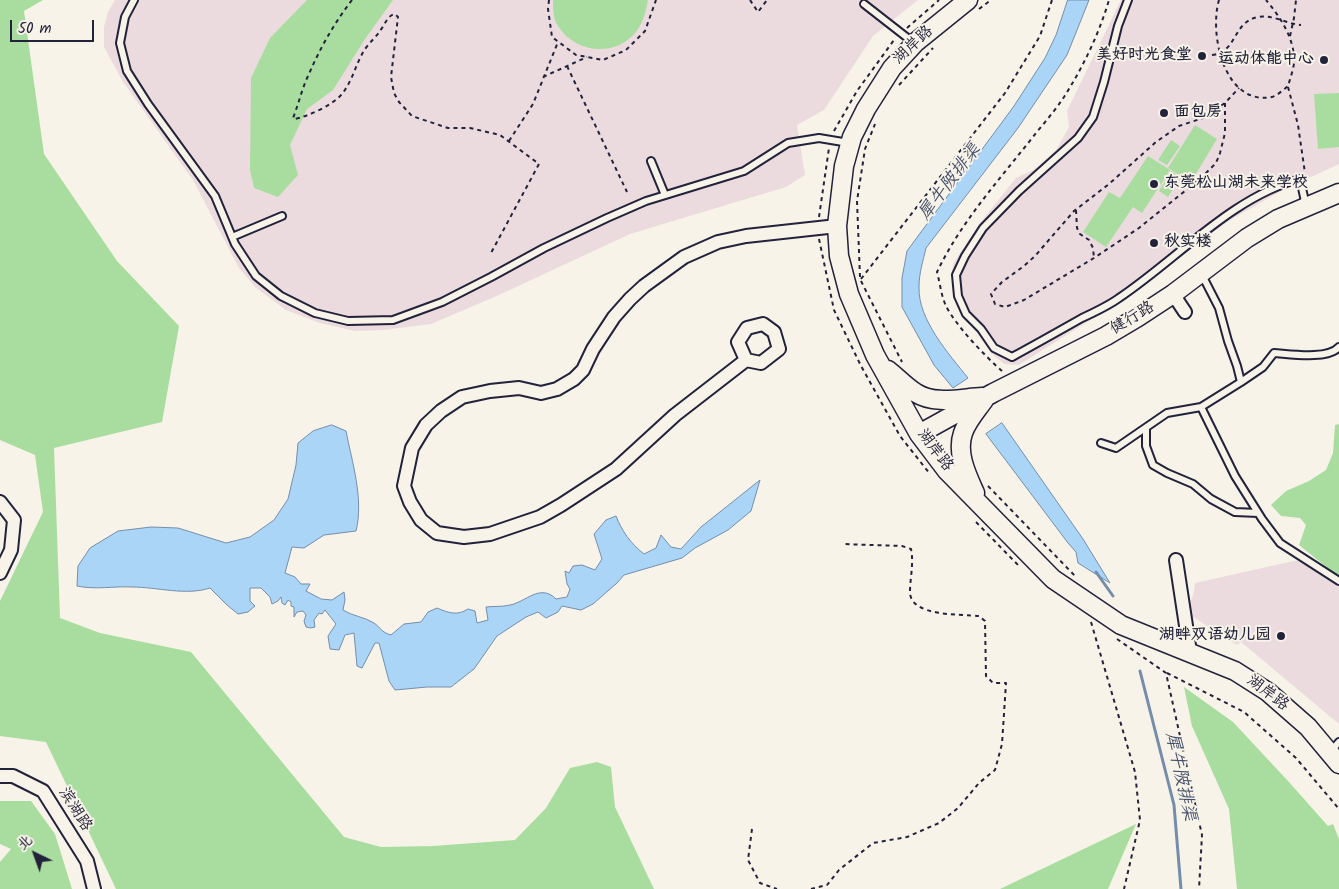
<!DOCTYPE html>
<meta charset="utf-8">
<style>
body{margin:0}
#map{position:relative;width:1339px;height:889px;overflow:hidden;background:#f7f3e8;font-family:Kalam,"LXGW WenKai TC",sans-serif}
canvas{display:block}
.north{position:absolute;left:10px;top:829px;width:50px;height:50px;-webkit-text-stroke:4px #f7f3e8;paint-order:stroke;rotate:318deg;font-size:14px;font-weight:700;line-height:20px;text-align:center;color:#22223b}
.north::after{content:'';display:block;margin:auto;width:18px;height:22px;background:#22223b;clip-path:polygon(50% 0,100% 100%,50% 72%,0 100%)}
.scale{position:absolute;left:10px;top:20px;width:84px;height:22px;box-sizing:border-box;border:2px solid #22223b;border-top:0;padding-left:6px;font-size:15px;line-height:18px;white-space:nowrap;color:#22223b;-webkit-text-stroke:4px #f7f3e8;paint-order:stroke}
</style>
<div id="map">
<canvas width="1339" height="889"></canvas>
<div class="north">北</div>
<div class="scale">50 m</div>
</div>
<script>
const c = document.querySelector('canvas').getContext('2d');
c.lineJoin = 'round';
function fill(path, color) { c.fillStyle = color; c.fill(path, 'evenodd'); }
function trace(path, color, width, dash) { c.strokeStyle = color; c.lineWidth = width; c.lineCap = dash ? 'butt' : 'round'; c.setLineDash(dash || []); c.stroke(path); }
function drawText(font, color, halo, rows, align = 'center') {
  c.font = font + ' Kalam,"LXGW WenKai TC",sans-serif'; c.lineWidth = 4; c.setLineDash([]); c.textBaseline = 'middle'; c.strokeStyle = halo; c.fillStyle = color; for (const [text, x, y, turn = 0] of rows) {
    c.save(); c.translate(x, y); c.rotate((+turn || 0) * Math.PI / 180); c.textAlign = isNaN(turn) ? turn : align; if (halo) c.strokeText(text, 0, 0); c.fillText(text, 0, 0); c.restore();
  }
}
fill(new Path2D(`
 M115,0H918L873,36L824,110L797,125L805,175L786,187L630,234L499,295L431,324L383,330L355,331L320,323L286,310L256,288L239,268L193,180L123,82L104,47V27L108,12Z
 M1121,0H1339V164L1283,190L1228,221L1136,291L1019,365L1004,364L991,353L963,313L952,288L953,264L980,223L1016,178L1035,169L1056,150L1069,127L1067,111Z
 M1298,560L1339,582V724L1241,642L1237,645L1187,613L1194,592L1195,583Z`), '#ebdbde');
fill(new Path2D(`
 M0,0H43L24,11L44,154L117,261L179,326L162,422L54,448L60,618L100,633L191,652L344,837L381,847L433,846L515,840L546,808L570,768L597,762L611,767L615,807L654,889H116L46,742L0,736V601L43,512L35,455L0,440Z
 M307,0H393L365,39L333,90L307,109L290,145L298,175L278,197L254,188L250,170L251,78L270,38Z
 M553,0H648C646,11 643,23 636,32C615,58 575,53 558,26C553,19 553,8 553,0Z
 M1339,93V147L1318,149L1314,94Z
 M1195,125L1217,139L1191,182L1168,168Z
 M1171,140L1180,146L1167,165L1158,160Z
 M1148,156L1170,170L1142,213L1133,207L1106,247L1083,232L1109,192L1120,198Z
 M1171,171L1181,177L1168,197L1159,191Z
 M1339,424V577L1299,545L1306,525L1300,518L1281,516L1271,505L1286,491L1309,481L1326,470L1333,453L1335,425Z
 M1184,687L1233,722L1288,781L1328,826L1333,824L1339,839V889H1237L1229,809L1192,726Z
 M0,801H31L55,834L72,889H0V862L11,849L0,844Z
 M1136,824L1108,889H1000Z`), '#a9dd9f');
const water = new Path2D(`
 M1068,0H1089L1067,55L1018,128L926,248C923,261 919,273 919,287C918,320 949,354 968,378L953,388L934,365L902,307V278L907,251L1014,106L1045,58L1056,35Z
 M1002,423L1083,539L1110,583L1078,563L1076,552L1068,543L986,434Z
 M332,425L346,431C352,462 364,499 356,531L324,535L304,548L292,547L285,573L295,577L301,584H310L306,591L321,599L332,600L344,592L345,600L343,610C352,616 365,617 374,623C381,628 381,632 391,635L404,624L421,622L428,612L437,608C449,613 457,616 468,609L475,611L477,623L488,620L486,607C494,606 502,607 510,605C526,602 540,583 556,599L567,597L570,589L567,584L565,571L569,573L573,566L582,565L595,570L602,559L594,534L606,520L616,516C622,531 630,543 644,554L656,548L661,535L671,547L681,549L701,527L760,480L751,511L728,530L695,548L682,558L624,575L617,583L593,604L581,610L562,606L558,612L546,618L538,612L526,617L497,636L474,669L451,687H427L395,690L389,681L379,643H375L362,668L357,666L354,633L345,635L339,650L330,649L328,636L336,624L325,610L322,614L319,613L314,620L315,627L311,628L306,627L304,621L306,615L303,611L297,612L294,617V607L291,606V602L288,600L285,605L282,603L281,597L278,601L272,604L270,597L261,588H250V601L255,606L248,612L238,614L227,605L210,588C186,596 157,587 132,587C113,586 96,590 77,586L78,566L90,548L118,531L151,527L178,528L226,543L250,537L274,520L288,499L296,465L298,443L313,431Z`);
fill(water, '#abd5f6');
trace(water, '#748dab', 1);
trace(new Path2D(`
 M1096,572L1113,596
 M1140,671L1174,805L1181,889`), '#748dab', 3);
const lane = new Path2D(`
 M134,0L125,17L120,43L127,71L148,104L215,196L235,244L256,276L281,296L315,313L348,321L393,320L442,302L491,277L544,248L607,218L646,201L744,171L788,143L819,138L849,143
 M1128,0L1118,26L1104,82L1093,117L1078,138L1019,191L983,228L965,256L956,275L958,296L966,314L981,329L994,348L1012,357C1036,344 1059,331 1082,318C1095,312 1108,306 1119,298C1176,260 1233,196 1300,179L1306,206
 M864,4L914,43
 M651,161L665,195
 M232,237L282,216
 M1201,273L1219,308L1228,341L1237,366L1241,382L1201,407L1235,476L1262,519L1280,543L1339,581
 M1241,382L1263,367L1274,353C1290,354 1328,360 1339,347
 M1146,428V446L1153,465L1167,473L1193,484L1211,499L1235,512L1258,513
 M1101,443L1116,448L1167,413L1201,407
 M1331,751L1339,742`);
const street = new Path2D(`
 M1173,294L1185,312
 M746,360L738,342L747,328L763,324L774,332L779,349L761,363L746,360L675,415L616,469L561,505L540,517L490,534L464,537L437,533L421,520L410,502L404,486L412,448L426,425L441,411L462,397L490,391L519,388L541,393L557,389L574,379L583,370L593,349L614,317L630,299L644,286L684,257L718,242L746,236L837,226
 M0,502L14,520L11,550L0,573
 M1176,560L1190,652
 M0,776H13L43,791L87,861L94,889`);
const secondary = new Path2D(`
 M968,0L916,42L892,68L866,109L852,137L844,166L837,226L839,256L849,294L875,355L919,434L947,471L1053,579L1121,625L1235,671L1268,692L1308,727L1339,764
 M888,370C897,377 906,387 916,393C935,405 961,398 982,397
 M919,434L993,393L1106,336L1138,317L1173,294L1247,238L1278,219L1339,193
 M975,493C967,475 956,453 963,433C967,421 977,410 984,400`);
trace(lane, '#22223b', 10);
trace(street, '#22223b', 16);
trace(secondary, '#22223b', 21);
trace(new Path2D(`
 M352,0C335,22 320,48 309,74C302,88 299,103 293,118L294,119C307,117 333,105 342,94C353,80 356,63 365,49C370,42 376,37 380,31C385,24 388,15 395,14L398,17L391,77L394,93L399,102L412,116L448,128H470L500,135L539,164L491,253
 M549,0L548,9L552,37L576,55L603,60L626,50L645,31L656,0
 M750,0L758,12L767,0
 M1219,0C1209,34 1224,106 1272,97C1277,96 1284,89 1288,86C1290,79 1293,71 1294,63C1295,39 1281,18 1266,0
 M979,9L991,0
 M907,28L939,0
 M1290,36L1294,18L1296,0
 M1212,55C1238,52 1232,22 1258,17C1272,14 1287,24 1301,25
 M567,66L627,192
 M543,77L587,57
 M899,85L933,48
 M1288,87L1298,125L1305,173
 M1225,103V133L1220,153L1216,163L1201,178L1139,228L1094,258L1024,300L1005,307L995,304L991,294L1002,282L1024,266L1035,256L1074,211L1109,184L1156,142L1179,126L1203,118L1225,103L1239,88
 M834,131L857,91L894,40
 M509,141L533,104L558,42
 M1076,210L1077,228L1080,234L1089,240L1093,248L1094,258
 M819,217L829,148
 M819,239L834,310L861,366L900,436L930,474
 M860,277L857,201L865,149L875,124
 M861,279L1005,93L1040,36L1052,0
 M861,281L902,362
 M1002,371C985,356 956,326 946,306C941,295 940,283 937,272C962,220 1001,178 1036,133C1046,121 1056,109 1064,97C1083,67 1099,34 1109,0
 M988,486L1075,576
 M976,522L1018,565
 M1091,622L1135,772L1140,820L1124,889
 M1117,639L1166,673L1202,835L1199,889
 M1167,673L1244,712L1296,758L1339,809
 M752,829L748,860L760,883L777,889
 M811,889L827,885L839,870L873,843L907,837L939,823L958,808L979,783L995,770L1002,744L1006,683H993L986,676L985,621L979,616C961,614 910,617 910,592C910,578 914,564 911,549L902,546L842,544`), '#22223b', 2, [4, 4]);
trace(lane, '#f7f3e8', 6);
trace(street, '#f7f3e8', 12);
trace(secondary, '#f7f3e8', 18);
for (const [x, y, r, color] of [
 [1202,56,5,"#22223b"],
 [1324,60,5,"#22223b"],
 [1164,113,5,"#22223b"],
 [1154,184,5,"#22223b"],
 [1154,243,5,"#22223b"],
 [1281,636,5,"#22223b"]
]) { const dot = new Path2D(); dot.arc(x, y, r, 0, 2 * Math.PI); c.fillStyle = color; c.fill(dot); trace(dot, '#f7f3e8', 2); }
drawText('16px', '#22223b', '#f7f3e8', [
 ["湖岸路",914,46,-43],
 ["健行路",1133,319,-31],
 ["湖岸路",934,451,53],
 ["湖岸路",1267,694,37],
 ["滨湖路",74,810,58]
]);
drawText('bold 16px', '#22223b', '#f7f3e8', [
 ["美好时光食堂",1192,56],
 ["运动体能中心",1314,60],
 ["面包房",1174,113,"left"],
 ["东莞松山湖未来学校",1164,184,"left"],
 ["秋实楼",1164,243,"left"],
 ["湖畔双语幼儿园",1271,636]
], 'right');
drawText('italic 18px', '#444f6a', '#f7f3e8', [
 ["犀牛陂排渠",951,183,-53],
 ["犀牛陂排渠",1179,777,78]
]);
</script>
